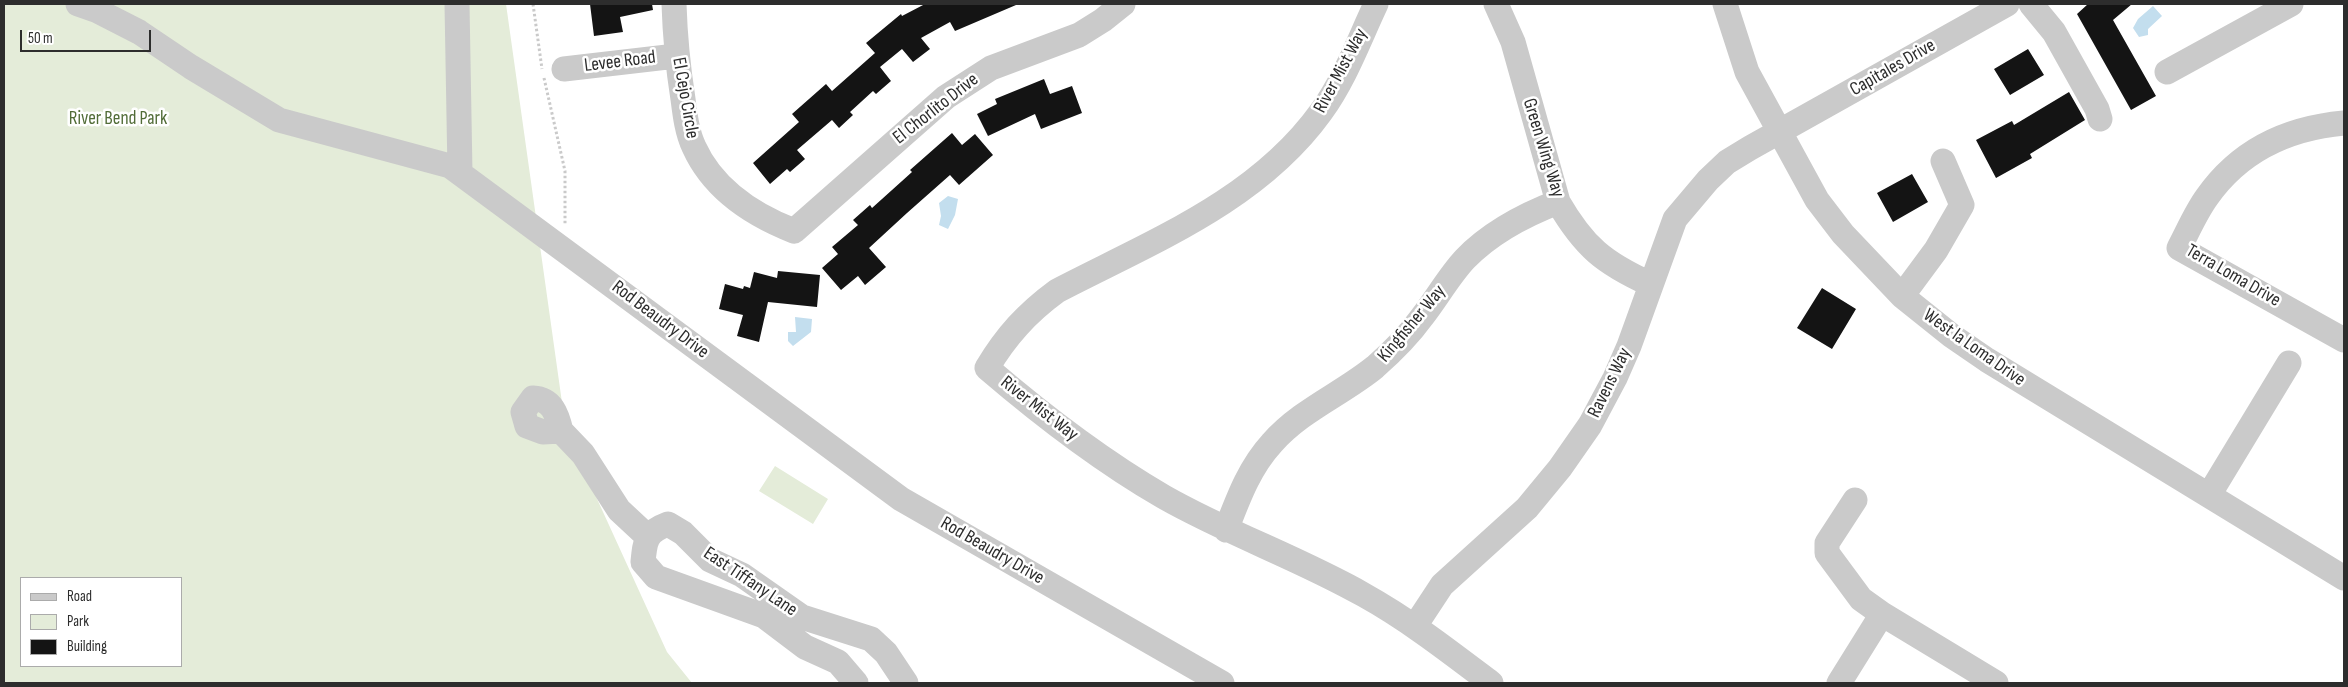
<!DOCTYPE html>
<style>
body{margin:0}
#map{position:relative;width:2348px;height:687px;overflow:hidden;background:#fff;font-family:"Sofia Sans Condensed",sans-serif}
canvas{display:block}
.frame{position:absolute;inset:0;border:5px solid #2d2d2d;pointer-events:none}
.legend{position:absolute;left:20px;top:577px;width:162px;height:90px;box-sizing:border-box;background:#fff;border:1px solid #ababab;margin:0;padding:6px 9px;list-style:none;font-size:15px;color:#2d2d2d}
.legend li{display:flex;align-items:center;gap:10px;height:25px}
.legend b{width:25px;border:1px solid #ababab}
.scale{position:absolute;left:20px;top:30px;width:131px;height:22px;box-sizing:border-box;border:2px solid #2d2d2d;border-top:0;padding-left:6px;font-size:15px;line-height:18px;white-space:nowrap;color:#2d2d2d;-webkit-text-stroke:4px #fff;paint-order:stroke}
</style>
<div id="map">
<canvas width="2348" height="687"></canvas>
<div class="frame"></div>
<ul class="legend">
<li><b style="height:6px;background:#cacaca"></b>Road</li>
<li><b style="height:14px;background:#e4ecd9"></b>Park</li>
<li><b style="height:14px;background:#141414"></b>Building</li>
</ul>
<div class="scale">50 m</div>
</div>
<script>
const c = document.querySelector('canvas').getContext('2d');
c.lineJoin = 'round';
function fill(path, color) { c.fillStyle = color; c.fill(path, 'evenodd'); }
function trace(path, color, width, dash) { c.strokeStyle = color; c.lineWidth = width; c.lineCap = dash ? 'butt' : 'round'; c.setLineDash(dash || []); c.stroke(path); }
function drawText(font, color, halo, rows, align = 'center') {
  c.font = font + ' "Sofia Sans Condensed",sans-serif'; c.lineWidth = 5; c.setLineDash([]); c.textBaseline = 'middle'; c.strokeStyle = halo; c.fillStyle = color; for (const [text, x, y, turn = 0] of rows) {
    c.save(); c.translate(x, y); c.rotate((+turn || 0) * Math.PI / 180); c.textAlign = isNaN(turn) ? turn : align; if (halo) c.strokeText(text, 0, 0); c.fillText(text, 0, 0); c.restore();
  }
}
fill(new Path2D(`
 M4,4H506L566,431L667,652L692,683H4ZM21,578H181V666H21Z
 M775,466L828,499L813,524L759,491Z`), '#e4ecd9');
fill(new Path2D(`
 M2153,6L2162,16L2148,29V35L2139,37L2133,28L2138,19Z
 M948,196L958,199L955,215L948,229L939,225L941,216L939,203Z
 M795,317L812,319L811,332L793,346L788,341V332H796Z`), '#c3deee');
fill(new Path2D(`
 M590,4H652L653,10L620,17L623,32L594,36Z
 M925,4L1016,5L955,31L950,22L921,38L930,49L913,62L902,49L880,67L891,81L876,94L873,91L850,112L853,115L839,128L832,120L797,150L805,159L790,172L787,169L770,184L753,163L799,122L792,114L826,84L832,91L875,53L866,43L901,14L902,16Z
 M2088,4H2132L2113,20L2156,96L2131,110L2077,14Z
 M2028,49L2044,75L2010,95L1994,69Z
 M1044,79L1050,94L1072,86L1082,113L1041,129L1035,114L988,136L977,114L997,104L995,99Z
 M2069,92L2085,120L2030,154L2032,158L1996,178L1976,140L2012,121L2014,125Z
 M952,133L962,145L975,134L993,155L959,185L950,175L907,213L869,248L886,267L865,285L858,276L841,290L822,268L838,254L832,247L858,225L853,220L870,205L872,208L912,172L910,170Z
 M1912,174L1928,202L1893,222L1877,193Z
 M778,271L820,275L817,307L768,302L759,342L737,336L743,315L719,309L725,284L743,289L744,286L750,288L754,272L777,278Z
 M1822,288L1856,309L1832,349L1797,328Z`), '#141414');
trace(new Path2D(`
 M533,4L542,69
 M544,78L565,171V225`), '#cacaca', 3, [2.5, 2.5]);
trace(new Path2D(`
 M78,4L98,11L139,32L191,67L279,120L450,166L901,499L1222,683
 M457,4L460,173
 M674,4C675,36 678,67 683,99C685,115 687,132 694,147C713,189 753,215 794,231L946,97L991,68L1079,35L1103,20L1123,4
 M1376,4C1359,40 1345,79 1321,112C1257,201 1151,242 1057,291C1027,313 1006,336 987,368C1043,416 1100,460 1164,497C1229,534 1299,558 1364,595C1409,620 1450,652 1491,683
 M1496,4L1513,42L1558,202C1584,247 1604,263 1650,284
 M1725,4L1747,72L1817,200L1843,234L1902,296L1952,336L1987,360L2344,578
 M2031,4L2054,32L2097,109L2100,119
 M564,69L676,56
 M2167,72L2291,4
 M2344,123C2289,128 2240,150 2207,197C2196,212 2188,231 2179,248L2344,340
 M1902,296L1936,250L1962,205L1943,161
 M561,431C557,414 552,399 533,398L523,412L527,426L543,432L561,431L583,454L619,510L648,537
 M2209,495L2289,363
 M1855,500L1827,543V553L1861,599L1882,614
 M1226,530C1238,499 1249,468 1272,443C1301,410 1342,394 1375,367C1392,352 1409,335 1422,317C1437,298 1449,276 1465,259C1491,232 1524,215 1558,202
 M1415,626L1442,585L1527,508L1560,468L1590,425L1615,378L1629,346L1675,219L1708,180L1727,162L1750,148L2007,4
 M856,683L838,662L805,647L764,616L656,577L643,562C645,540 646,532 668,524L683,533L710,560L742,575L802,617L871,639L886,653L906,683
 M1839,683L1882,614L1996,683`), '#cacaca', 25);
drawText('19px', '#2d2d2d', '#fff', [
 ["Levee Road",620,62,-7],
 ["Capitales Drive",1893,68,-30],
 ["River Mist Way",1341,71,-62],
 ["El Cejo Circle",685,98,80],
 ["El Chorlito Drive",936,109,-38],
 ["Green Wing Way",1543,148,73],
 ["Terra Loma Drive",2233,276,30],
 ["Rod Beaudry Drive",660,320,37],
 ["Kingfisher Way",1412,324,-50],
 ["West la Loma Drive",1974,348,35],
 ["Ravens Way",1610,383,-64],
 ["River Mist Way",1039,409,38],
 ["Rod Beaudry Drive",992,551,30],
 ["East Tiffany Lane",750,582,34]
]);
drawText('19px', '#516c37', '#fff', [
 ["River Bend Park",118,119]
]);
</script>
